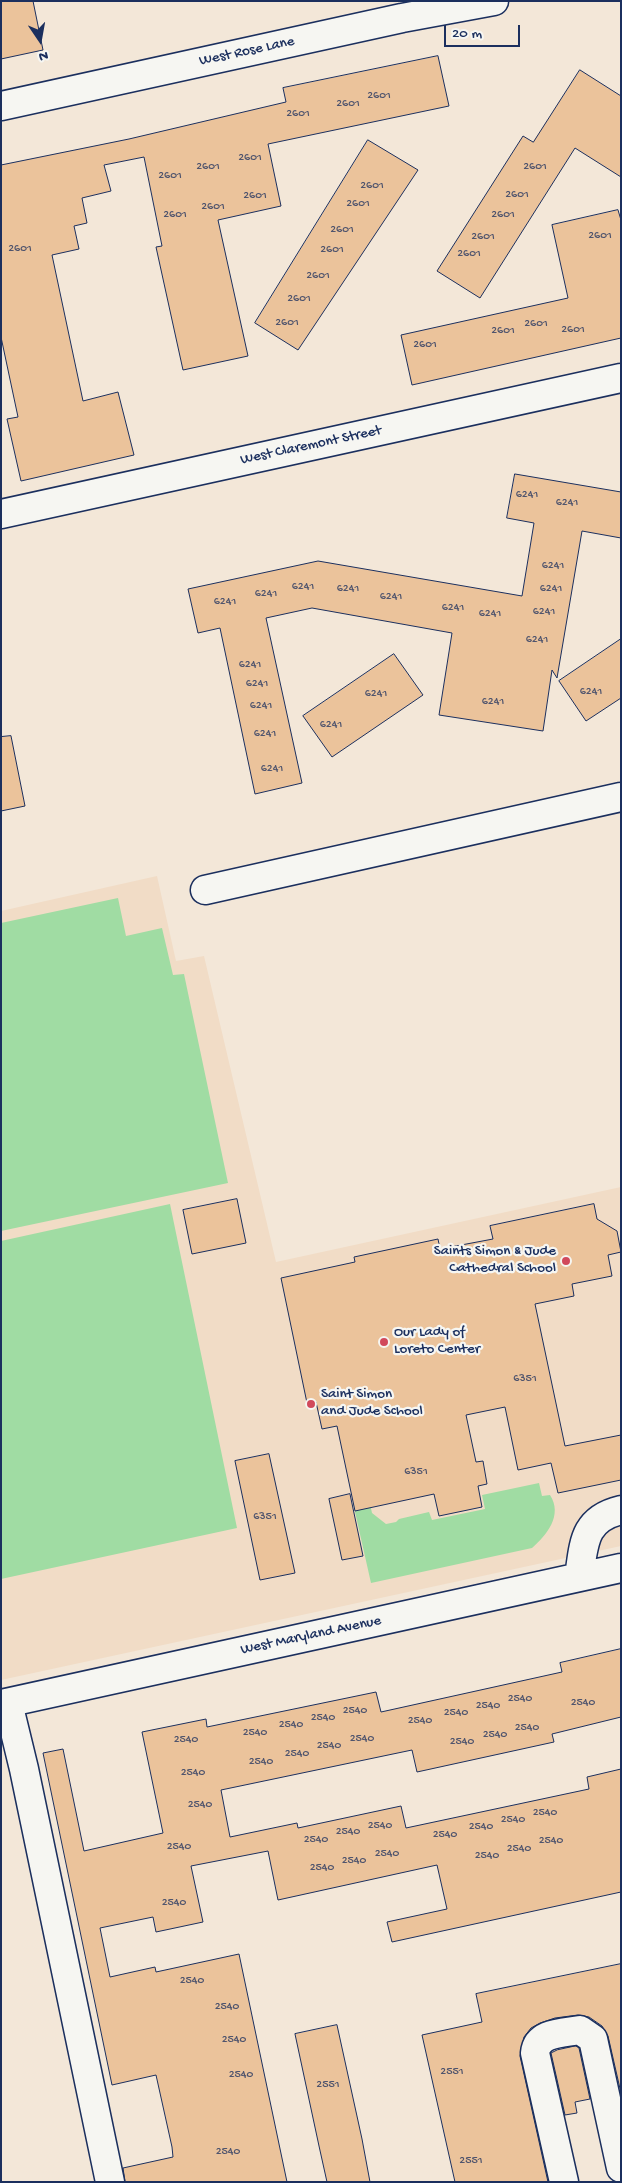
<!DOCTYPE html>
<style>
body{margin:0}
#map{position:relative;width:622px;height:2183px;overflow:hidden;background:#f3e7d8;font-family:"Gochi Hand",sans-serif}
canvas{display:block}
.frame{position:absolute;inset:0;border:2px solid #1b2f5e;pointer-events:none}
.north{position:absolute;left:15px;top:15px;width:50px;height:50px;-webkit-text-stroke:4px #f6f6f2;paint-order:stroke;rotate:168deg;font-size:14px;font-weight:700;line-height:20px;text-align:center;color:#1b2f5e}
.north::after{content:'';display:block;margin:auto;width:18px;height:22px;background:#1b2f5e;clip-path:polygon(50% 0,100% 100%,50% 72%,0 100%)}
.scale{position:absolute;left:444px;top:25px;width:76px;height:22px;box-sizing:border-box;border:2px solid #1b2f5e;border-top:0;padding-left:6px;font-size:15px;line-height:18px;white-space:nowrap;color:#1b2f5e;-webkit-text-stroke:4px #f6f6f2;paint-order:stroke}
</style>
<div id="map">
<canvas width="622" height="2183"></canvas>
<div class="frame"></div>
<div class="north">N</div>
<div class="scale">20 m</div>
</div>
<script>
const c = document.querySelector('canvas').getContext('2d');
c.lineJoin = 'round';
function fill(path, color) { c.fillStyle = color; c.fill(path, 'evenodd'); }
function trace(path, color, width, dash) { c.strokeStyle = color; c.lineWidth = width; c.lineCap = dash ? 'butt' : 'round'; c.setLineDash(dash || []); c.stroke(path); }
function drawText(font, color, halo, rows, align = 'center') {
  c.font = font + ' "Gochi Hand",sans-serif'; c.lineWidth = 4.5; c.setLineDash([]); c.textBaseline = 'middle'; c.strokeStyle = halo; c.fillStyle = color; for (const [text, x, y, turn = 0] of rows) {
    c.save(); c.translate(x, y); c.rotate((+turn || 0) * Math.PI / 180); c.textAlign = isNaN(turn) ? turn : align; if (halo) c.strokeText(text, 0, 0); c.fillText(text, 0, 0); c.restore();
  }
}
fill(new Path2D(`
 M157,876L176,961L204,956L276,1262L621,1187V1546L1,1680V911Z`), '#f1dcc6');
fill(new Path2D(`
 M118,898L126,936L162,928L173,975L184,974L228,1183L1,1231V923Z
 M170,1204L237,1528L1,1579V1241Z
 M539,1483L542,1496L550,1495C563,1515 547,1535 532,1548L371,1583L353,1503L369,1499L372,1513L386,1524L396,1522L399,1519L429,1512L432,1520L485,1509L482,1495Z`), '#a0dca3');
const building = new Path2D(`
 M1,1H33L43,50L1,59Z
 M438,56L449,106L268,144L281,206L218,220L248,356L183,370L156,247L162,246L144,157L104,165L111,191L82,198L87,223L74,226L79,249L52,255L83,401L118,392L134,455L21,481L7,419L18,417L1,337V165L129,139L286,102L283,88Z
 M580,70L621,96V177L575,148L480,298L437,271L523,136L533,142Z
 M368,140L418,170L298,350L255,323Z
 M618,210L621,220V338L412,385L401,335L568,298L552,225Z
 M515,474L621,492V538L582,531L557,678L552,670L543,731L439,715L452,633L312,608L266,618L302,783L255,794L220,628L198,633L188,589L318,561L522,596L534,523L507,518Z
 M621,639V698L586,721L559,681Z
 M394,654L423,695L332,757L303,716Z
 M11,736L25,806L1,811V737Z
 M237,1199L246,1243L192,1254L183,1210Z
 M594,1204L597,1219L617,1231L621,1252L608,1255L612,1276L572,1284L574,1296L535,1304L565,1446L621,1435V1480L558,1493L551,1463L518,1470L505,1407L466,1415L476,1462L483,1461L487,1484L478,1486L482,1507L439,1516L434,1494L355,1511L337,1426L322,1429L316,1402L307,1403L281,1278L355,1262L354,1257L438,1239L440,1249L493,1239L490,1226Z
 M269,1454L295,1573L260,1580L235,1461Z
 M350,1494L363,1556L342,1560L329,1499Z
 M621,1649V1717L552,1734L554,1742L417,1772L412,1750L221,1790L230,1837L297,1823L298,1828L401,1806L406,1828L589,1789L587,1777L621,1769V1892L392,1942L387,1922L447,1909L437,1865L278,1900L268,1851L191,1866L203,1922L156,1932L153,1917L100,1928L110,1977L155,1967L156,1972L239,1954L287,2182H125L123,2168L173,2157L172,2147L156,2075L112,2085L43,1753L63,1749L84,1851L163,1833L142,1732L206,1719L207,1727L376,1692L381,1712L562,1672L560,1663Z
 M621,1964V2093L608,2036L602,2026L589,2017L578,2015L555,2018L540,2023L531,2028L524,2037L520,2056L548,2182H455L422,2035L482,2022L476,1994Z
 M337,2025L362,2139L370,2182H327L319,2146L295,2034Z
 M576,2046L579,2048L590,2099L575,2102L577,2113L565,2115L551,2053L557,2050Z`);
fill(building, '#ebc39b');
trace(building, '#1b2f5e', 1);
const minor = new Path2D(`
 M1,106L402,18L494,1
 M1,514L621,378
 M205,890L621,797
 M579,1577C584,1544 583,1519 621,1510
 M8,1703L24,1769L110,2182
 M1,1704L621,1568
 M564,2182L535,2053C537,2032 563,2033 580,2030L593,2039L621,2168`);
trace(minor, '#1b2f5e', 31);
trace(minor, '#f6f6f2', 28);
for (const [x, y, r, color] of [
 [566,1261,5,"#d1495b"],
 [384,1342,5,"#d1495b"],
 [311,1404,5,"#d1495b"]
]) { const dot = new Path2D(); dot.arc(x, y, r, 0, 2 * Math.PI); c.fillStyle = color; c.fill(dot); trace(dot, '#f6f6f2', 2); }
drawText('12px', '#4f546d', null, [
 ["2601",379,96],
 ["2601",348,104],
 ["2601",298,114],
 ["2601",250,158],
 ["2601",208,167],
 ["2601",535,167],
 ["2601",170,176],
 ["2601",372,186],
 ["2601",517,195],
 ["2601",255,196],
 ["2601",358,204],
 ["2601",213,207],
 ["2601",175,215],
 ["2601",503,215],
 ["2601",342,230],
 ["2601",600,236],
 ["2601",483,237],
 ["2601",20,249],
 ["2601",332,250],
 ["2601",469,254],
 ["2601",318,276],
 ["2601",299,299],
 ["2601",287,323],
 ["2601",536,324],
 ["2601",573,330],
 ["2601",503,331],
 ["2601",425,345],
 ["6241",527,495],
 ["6241",567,503],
 ["6241",553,566],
 ["6241",303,587],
 ["6241",348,589],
 ["6241",551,589],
 ["6241",266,594],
 ["6241",391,597],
 ["6241",225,602],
 ["6241",453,608],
 ["6241",544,612],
 ["6241",490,614],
 ["6241",537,640],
 ["6241",250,665],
 ["6241",257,684],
 ["6241",591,692],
 ["6241",376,694],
 ["6241",493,702],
 ["6241",261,706],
 ["6241",331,725],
 ["6241",265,734],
 ["6241",272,769],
 ["6351",525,1379],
 ["6351",416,1472],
 ["6351",265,1517],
 ["2540",520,1699],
 ["2540",583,1703],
 ["2540",488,1706],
 ["2540",355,1711],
 ["2540",456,1713],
 ["2540",323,1718],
 ["2540",420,1721],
 ["2540",291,1725],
 ["2540",527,1728],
 ["2540",255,1733],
 ["2540",495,1735],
 ["2540",362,1739],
 ["2540",186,1740],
 ["2540",462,1742],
 ["2540",329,1746],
 ["2540",297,1754],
 ["2540",261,1762],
 ["2540",193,1773],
 ["2540",200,1805],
 ["2540",545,1813],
 ["2540",513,1820],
 ["2540",380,1826],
 ["2540",481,1827],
 ["2540",348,1832],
 ["2540",445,1835],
 ["2540",316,1840],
 ["2540",551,1841],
 ["2540",179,1847],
 ["2540",519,1849],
 ["2540",387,1854],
 ["2540",487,1856],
 ["2540",354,1861],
 ["2540",322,1868],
 ["2540",174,1903],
 ["2540",192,1981],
 ["2540",227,2007],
 ["2540",234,2040],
 ["2551",452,2072],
 ["2540",241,2075],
 ["2551",328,2085],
 ["2540",228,2152],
 ["2551",471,2161]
]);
drawText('15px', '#1b2f5e', '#f6f6f2', [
 ["West Rose Lane",247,52,-12],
 ["West Claremont Street",311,446,-12],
 ["West Maryland Avenue",311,1636,-12]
]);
drawText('15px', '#1b2f5e', '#f6f6f2', [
 ["Saints Simon & Jude",556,1252,"right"],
 ["Cathedral School",556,1269,"right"],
 ["Our Lady of",394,1333],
 ["Loreto Center",394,1350],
 ["Saint Simon",321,1395],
 ["and Jude School",321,1412]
], 'left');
</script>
